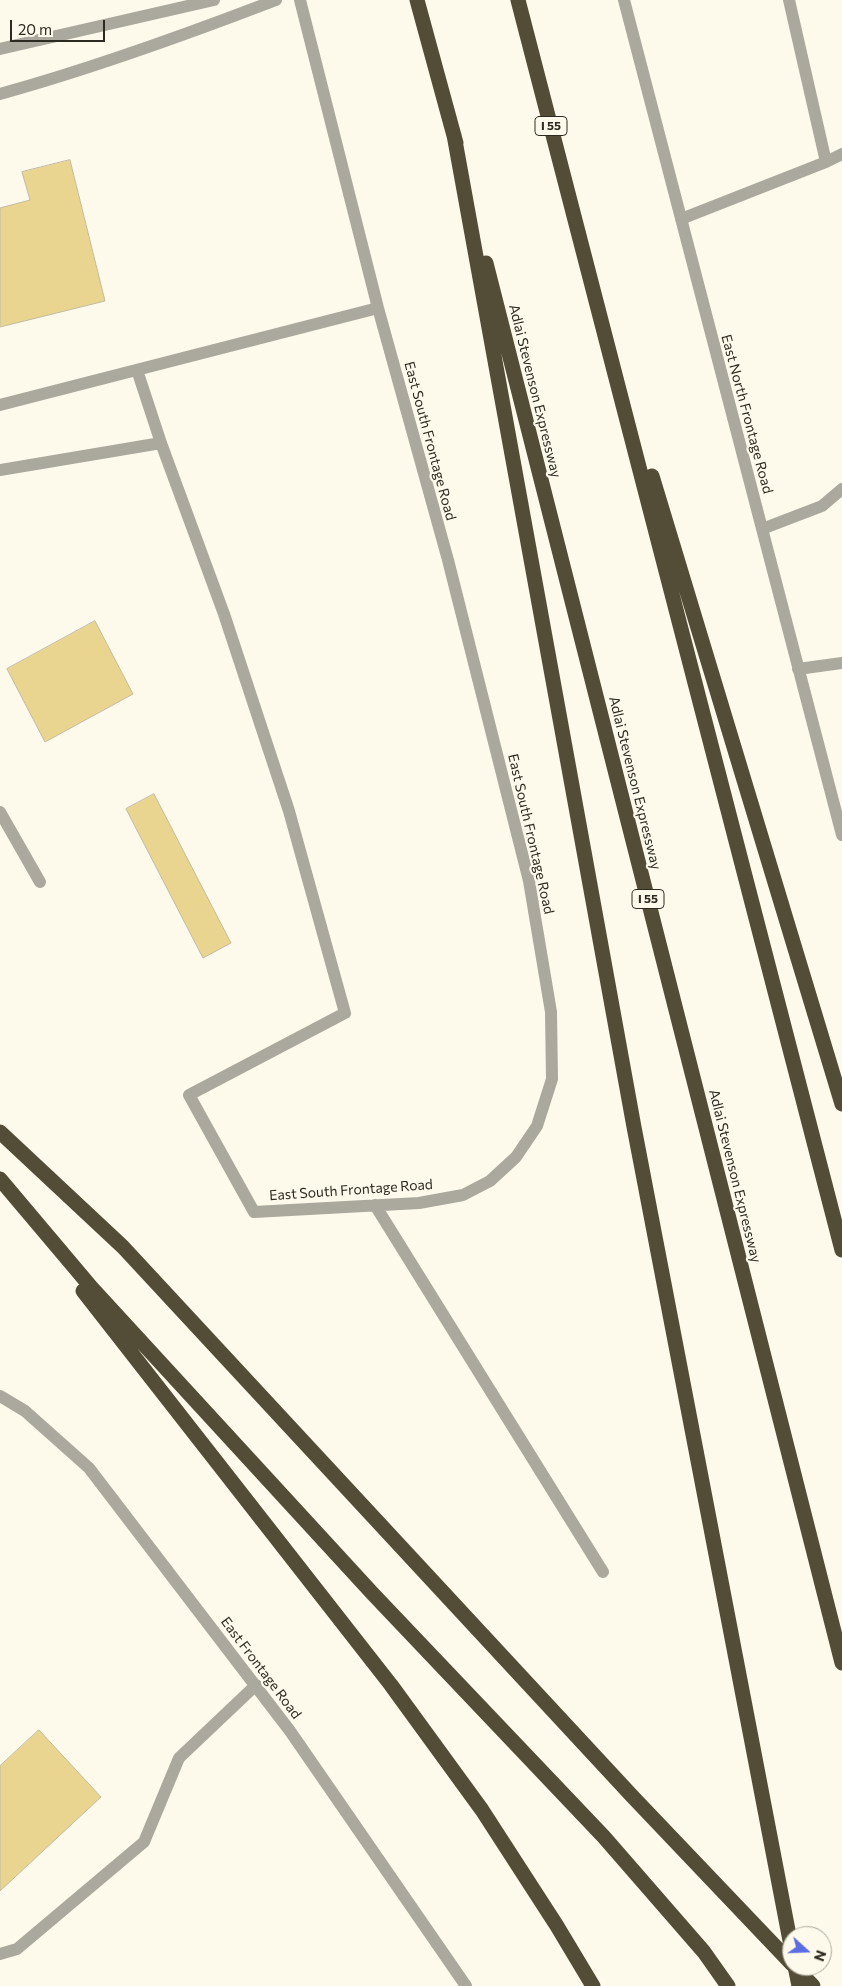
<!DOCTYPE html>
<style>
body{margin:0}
#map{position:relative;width:842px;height:1986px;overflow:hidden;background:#fefaeb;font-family:Commissioner,sans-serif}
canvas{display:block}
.north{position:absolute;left:782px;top:1926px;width:50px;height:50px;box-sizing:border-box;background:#fefaeb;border:1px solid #aaa79a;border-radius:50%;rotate:110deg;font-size:14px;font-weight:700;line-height:20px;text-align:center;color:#2d2a21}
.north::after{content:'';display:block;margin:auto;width:18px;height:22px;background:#5c6ce3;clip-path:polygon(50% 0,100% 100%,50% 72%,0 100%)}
.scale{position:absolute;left:10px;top:20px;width:95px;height:22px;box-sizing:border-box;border:2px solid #2d2a21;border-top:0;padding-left:6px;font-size:15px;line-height:18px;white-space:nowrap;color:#2d2a21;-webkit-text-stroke:4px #fefaeb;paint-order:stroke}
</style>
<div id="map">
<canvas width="842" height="1986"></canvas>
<div class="north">N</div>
<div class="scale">20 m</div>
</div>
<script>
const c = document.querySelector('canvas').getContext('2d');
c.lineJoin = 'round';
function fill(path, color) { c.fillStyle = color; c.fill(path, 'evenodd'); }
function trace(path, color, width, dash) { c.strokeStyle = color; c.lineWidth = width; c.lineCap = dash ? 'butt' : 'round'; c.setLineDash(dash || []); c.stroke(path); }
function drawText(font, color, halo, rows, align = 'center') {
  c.font = font + ' Commissioner,sans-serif'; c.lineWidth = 4.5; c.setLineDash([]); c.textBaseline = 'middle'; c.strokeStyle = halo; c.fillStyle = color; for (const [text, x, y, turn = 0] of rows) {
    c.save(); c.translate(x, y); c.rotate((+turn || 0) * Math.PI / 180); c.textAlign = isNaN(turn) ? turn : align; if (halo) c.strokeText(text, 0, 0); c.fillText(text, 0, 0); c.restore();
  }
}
const building = new Path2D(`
 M70,160L105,301L0,327V208L30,200L22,172Z
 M95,621L133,694L45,742L7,669Z
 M154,794L231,943L203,958L126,809Z
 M39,1730L101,1797L0,1891V1766Z`);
fill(building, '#e9d590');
trace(building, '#c2bba3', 1);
trace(new Path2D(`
 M624,0L842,835
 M0,49L214,0
 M0,94C94,68 185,35 276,0
 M826,162L842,154
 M681,219L826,162L789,0
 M137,370L161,443L224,614L289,811L345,1013L189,1095L254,1212L419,1203L463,1195L490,1181L516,1157L537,1126L552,1079L551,1012L529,881L448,560L378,308L300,0
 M0,405L378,308
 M0,470L161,443
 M762,529L822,506L842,489
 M798,669L842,663
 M0,812L40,882
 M375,1205L603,1572
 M0,1396L25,1411L89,1468L290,1731L466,1986
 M0,1954L17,1949L144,1842L179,1758L256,1685`), '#aba89d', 12);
trace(new Path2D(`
 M417,0L456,143
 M518,0L842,1250
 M454,135L634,1127L792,1951
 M486,263L842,1663
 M652,476L842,1104
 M0,1132L123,1247L632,1796L792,1964
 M0,1179L91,1287L373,1594L604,1837L704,1952L728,1986
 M83,1291L391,1685L482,1810L557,1926L593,1986
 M794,1966L813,1986`), '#534d38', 15);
trace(new Path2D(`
 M795,1966L799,1986`), '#534d38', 15);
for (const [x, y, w] of [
 [551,126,32],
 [648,899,32]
]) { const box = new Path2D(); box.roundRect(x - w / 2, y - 9.5, w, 19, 4); c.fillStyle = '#fefaeb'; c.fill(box); trace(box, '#2d2a21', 1); }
drawText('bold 12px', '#2d2a21', null, [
 ["I 55",551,126],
 ["I 55",648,899]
]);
drawText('14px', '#2d2a21', '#fefaeb', [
 ["Adlai Stevenson Expressway",535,391,76],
 ["East North Frontage Road",747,414,75],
 ["East South Frontage Road",430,441,75],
 ["Adlai Stevenson Expressway",635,783,76],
 ["East South Frontage Road",531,834,77],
 ["Adlai Stevenson Expressway",735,1176,76],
 ["East South Frontage Road",351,1190,-4],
 ["East Frontage Road",261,1668,53]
]);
</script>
